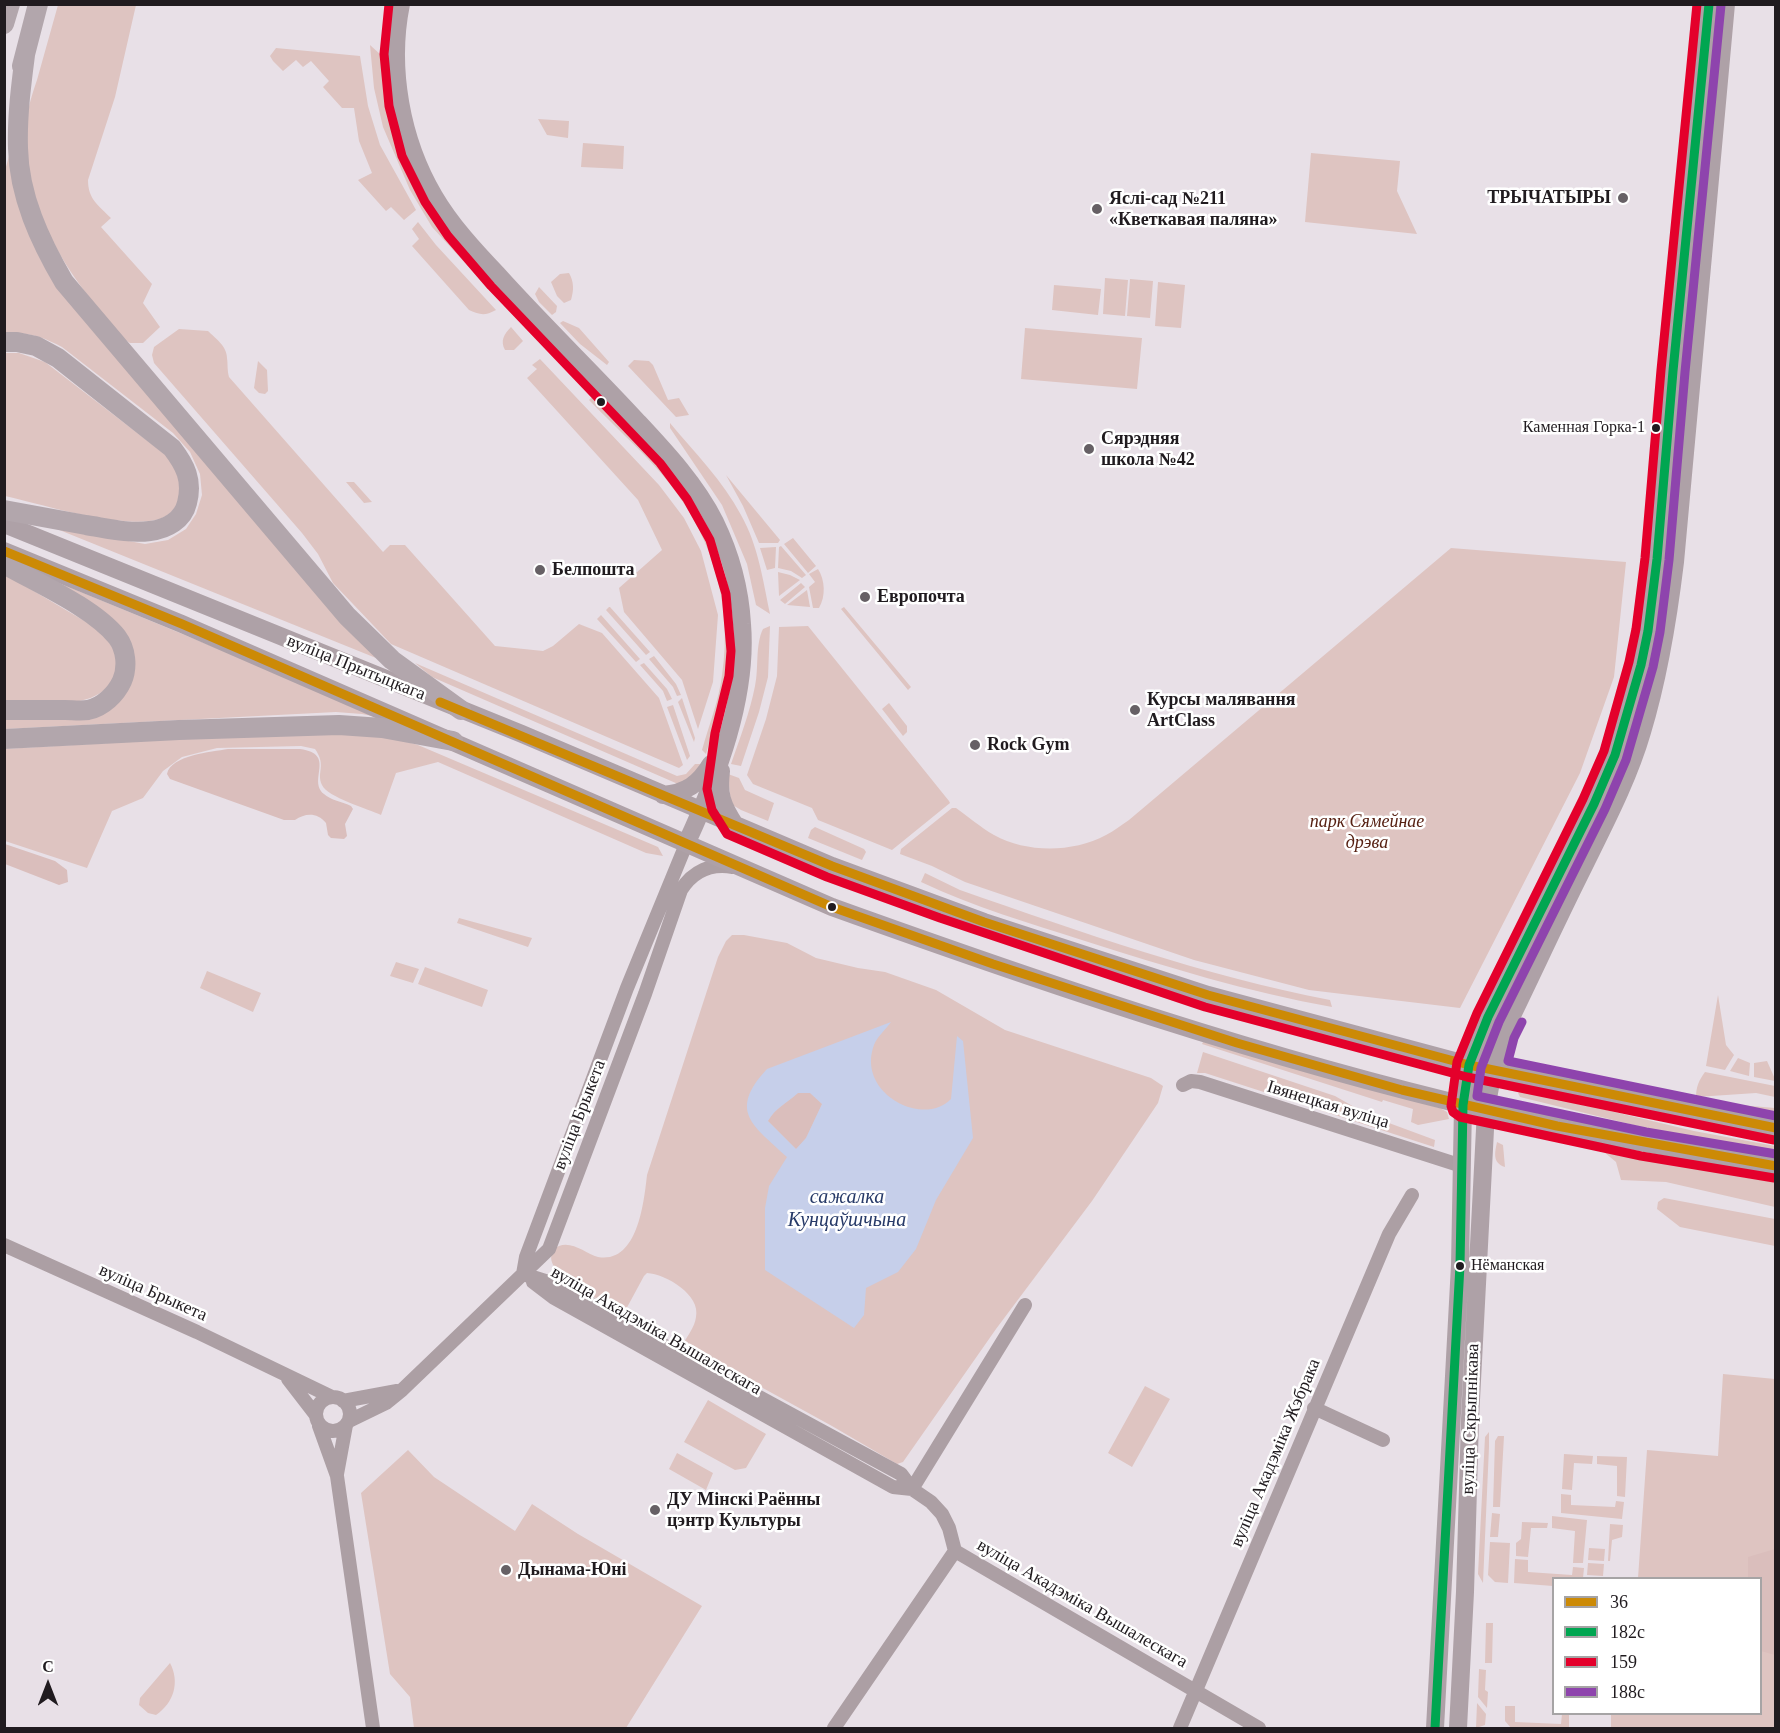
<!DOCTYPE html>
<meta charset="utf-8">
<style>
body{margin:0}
#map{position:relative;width:1780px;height:1733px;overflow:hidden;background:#e8e0e7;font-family:Georgia,serif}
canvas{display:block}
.frame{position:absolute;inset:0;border:6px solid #201b1f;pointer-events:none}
.legend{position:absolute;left:1552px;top:1577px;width:210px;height:138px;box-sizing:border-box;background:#fff;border:2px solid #a6a4a5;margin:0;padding:8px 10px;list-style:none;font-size:18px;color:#201b1f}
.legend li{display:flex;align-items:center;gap:12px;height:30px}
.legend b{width:30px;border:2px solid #a6a4a5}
.north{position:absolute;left:18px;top:1655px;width:60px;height:60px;-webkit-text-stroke:4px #fff;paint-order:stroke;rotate:0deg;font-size:16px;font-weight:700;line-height:24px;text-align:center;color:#201b1f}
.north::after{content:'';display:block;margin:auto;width:21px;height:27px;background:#201b1f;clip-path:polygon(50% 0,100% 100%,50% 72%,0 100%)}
</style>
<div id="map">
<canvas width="1780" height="1733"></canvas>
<div class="frame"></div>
<ul class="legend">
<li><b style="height:8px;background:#cc8a06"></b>36</li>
<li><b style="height:8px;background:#00a651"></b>182с</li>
<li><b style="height:8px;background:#e4002b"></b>159</li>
<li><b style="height:8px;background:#8e44ad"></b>188с</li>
</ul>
<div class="north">С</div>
</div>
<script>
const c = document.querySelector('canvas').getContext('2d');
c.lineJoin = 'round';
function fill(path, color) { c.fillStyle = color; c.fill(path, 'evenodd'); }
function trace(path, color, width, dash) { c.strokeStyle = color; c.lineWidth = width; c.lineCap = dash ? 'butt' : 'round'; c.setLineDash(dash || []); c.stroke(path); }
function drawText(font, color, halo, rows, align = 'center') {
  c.font = font + ' Georgia,serif'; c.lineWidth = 5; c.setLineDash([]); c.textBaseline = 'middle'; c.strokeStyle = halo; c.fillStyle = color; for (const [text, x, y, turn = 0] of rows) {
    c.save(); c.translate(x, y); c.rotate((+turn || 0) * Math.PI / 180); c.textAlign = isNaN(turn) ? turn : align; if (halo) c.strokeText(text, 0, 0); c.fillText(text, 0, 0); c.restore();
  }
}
fill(new Path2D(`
 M58,5H136L115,97L88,180C88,199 98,205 111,218L101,227L152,284L143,303L160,327L143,343H130L124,339C67,274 21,211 27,120C28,106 33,92 37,80C44,55 51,30 58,5Z
 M370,45L381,55L385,98L393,137L416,190L450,239L501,294L500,301L432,227L410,190L383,127L374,88Z
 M276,48L360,56L368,106L380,145L416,210L404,220L391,207L386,211L358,180L372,173L359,141L354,108H342L323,87L329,81L311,61L303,67L296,60L283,71L273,61L270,56Z
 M538,119L569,121L568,138L547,135Z
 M583,143L624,146L623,169L581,167Z
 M11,149L73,301L376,658L52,527L145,544L168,540L186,529L196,514L202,495L200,474L190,452L173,433L62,347C43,337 27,331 5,334L4,174Z
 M1311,153L1400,161L1397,191L1417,234L1305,222Z
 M418,222L436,245L496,310C485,316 480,315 469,310L412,246L419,239L412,229Z
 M569,273C574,282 574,290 571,300L564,303L557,296L551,282L560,274Z
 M1105,278L1128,280L1125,316L1103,314Z
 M1130,279L1153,281L1150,318L1127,316Z
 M1158,282L1185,285L1181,328L1155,326Z
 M1054,285L1101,289L1098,315L1052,310Z
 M539,287L557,306L556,312L552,315L539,302L535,294Z
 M563,321L579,328L609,362L607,365L580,344L560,323Z
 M511,327L523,341L514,350H505C500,341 504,334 511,327Z
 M1025,328L1142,338L1137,389L1021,379Z
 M179,329L208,331C215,338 227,346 227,358C228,365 227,369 229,377L383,552L390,545H405L495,646L543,651L553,646L579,624L602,633L659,698L683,765L679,768L391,644L333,583L318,554L302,533L154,363L152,355L154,347Z
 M4,353H19L45,362L166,455C177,468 184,479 180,496C178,508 168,518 155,520C118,528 44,505 5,496Z
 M540,359L659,485L684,518L701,551L718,615L713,682L698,729L682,680L624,612L619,588L662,550L638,500L527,378L537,369L532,365Z
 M634,360L649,361L653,365L668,400L679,398L689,415L676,417L628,366Z
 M258,361L267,370L268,391L265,394L259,393L254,388Z
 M592,397C675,472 741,545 728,665C725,696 714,724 706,754L702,750C709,725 719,700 722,675C734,600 709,528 660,472C638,447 612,424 589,400Z
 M670,423C695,453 723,481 741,515C758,545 763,580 770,614L756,605L747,564L722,505L670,428Z
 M726,475L780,540L778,543H759L743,506Z
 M346,482H354L372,502L364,503Z
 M793,538L816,566L808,573L784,544Z
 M781,546L806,575L802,578L791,571L778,568L779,547Z
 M776,547L775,568L767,570L760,548Z
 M1451,548L1626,562L1614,677L1580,773L1460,1008L1309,990L1194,960L965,882L932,866L900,854L901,849L952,808H956C969,817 980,827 994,835C1027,853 1072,853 1106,835C1114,831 1121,825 1129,820Z
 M818,569C825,580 826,596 819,608H813L809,587L815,582L809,574Z
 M30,571L388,719L362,714L336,712L5,729V717H86L134,660Z
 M778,572L790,575L800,580L779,596Z
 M5,574L98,629C110,641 121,656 115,674C101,714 37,702 5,701Z
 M801,583L805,587L785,604L780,600Z
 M807,590L810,607L787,605Z
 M609,607H610L650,652L646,655L606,610Z
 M844,607L911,687L908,690L841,609Z
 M601,615L640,659L636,662L597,619Z
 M770,626L768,677L759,712L741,766L731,764C740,738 750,712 755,686C759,668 755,645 763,629Z
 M808,626L949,801L950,803L892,850L818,820L812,808L753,784L747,775L766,719L777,676L779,627Z
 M654,656L676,684L681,695L677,696L673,687L649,659Z
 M415,663L677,776L686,774L695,764H703L700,772L678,784L432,677Z
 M644,663L667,689L672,699L667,701L663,691L640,665Z
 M682,698L695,738L694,742L678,702Z
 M889,703L907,726V732L903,736L882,709Z
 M673,705L690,756L687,760L667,707Z
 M333,730L375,733L418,745L658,847L663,856L646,853L438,762L396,773L381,815C368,809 327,797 322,785C316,772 327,766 315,749L301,746L217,748L182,757L163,771L143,798L112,811L87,868L5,841L4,749Z
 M728,774L739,778L745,790L774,803L768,821L741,810L731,804Z
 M815,827L864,849L866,852L862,860L808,838L811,830Z
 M925,873L960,890C1081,932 1204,976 1330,1000L1332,1007C1248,992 1167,967 1085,941C1029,923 974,907 921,882Z
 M459,918L532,938L528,947L457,923Z
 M732,935H744L787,943L816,958L858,968L885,972L936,990L1005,1030L1151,1078L1163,1086L1158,1103L1092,1201L996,1329L903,1462L897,1464L832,1426L690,1348L681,1347C686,1338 695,1327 696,1317C701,1295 666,1274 647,1273L644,1276L624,1313C609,1304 539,1273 553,1252C555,1249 556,1247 559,1246C573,1241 586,1254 598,1257C638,1264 644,1201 647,1175L718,957L726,941Z
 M396,962L419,969L413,983L390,976Z
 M425,967L488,990L482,1007L418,984Z
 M207,971L261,993L253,1012L200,988Z
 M1718,995L1726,1045L1734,1055L1725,1070L1706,1066Z
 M1205,1038L1362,1087L1440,1108L1447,1112L1449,1119L1418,1125L1411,1122L1413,1109L1383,1100L1382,1102L1202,1044Z
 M1203,1052L1335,1096L1370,1116L1435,1140L1434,1147L1205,1073H1197Z
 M1738,1058L1750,1063L1749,1076L1730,1071Z
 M1767,1061L1775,1079V1081L1754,1077V1063Z
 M1705,1072L1775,1086V1097L1756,1093L1696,1097C1696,1087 1699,1080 1705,1072Z
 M1522,1090L1694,1131L1775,1146V1154L1654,1130L1520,1097L1518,1093Z
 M1728,1104L1775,1108V1120L1725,1109L1724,1106Z
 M1497,1142L1503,1145L1505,1167C1492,1163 1495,1152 1497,1142Z
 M1604,1152L1655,1157L1742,1177L1775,1182V1207L1666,1182L1621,1180L1616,1162Z
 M1664,1198L1775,1219V1246L1680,1227L1657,1209L1658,1202Z
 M1723,1374L1775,1379V1728H1611V1714H1760V1578H1638L1647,1450L1718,1456Z
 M1145,1386L1170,1399L1132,1467L1108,1453Z
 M708,1400L766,1434L746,1468L735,1470L684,1442Z
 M1489,1432V1447L1483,1583L1478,1574L1485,1437Z
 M1498,1436H1504L1500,1507H1493L1495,1441Z
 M408,1450L434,1477L515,1531L532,1504L578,1534L702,1606L626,1728H414L410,1697L390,1674L361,1493Z
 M677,1453L713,1473L706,1490L669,1469Z
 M1564,1454L1593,1456L1592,1464L1574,1463L1572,1490L1562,1489Z
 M1597,1456L1627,1457L1625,1497L1617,1496V1466L1597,1464Z
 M1561,1494L1571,1495V1505L1615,1507L1616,1501L1624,1502L1622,1519L1561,1513Z
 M1492,1513L1500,1514L1498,1537H1490Z
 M1552,1516L1587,1520L1583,1563H1573L1575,1531L1552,1528Z
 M1522,1522L1548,1523L1547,1528H1531L1528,1557L1516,1556V1543L1521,1539Z
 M1610,1524L1623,1525L1622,1537L1612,1540L1610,1561H1608Z
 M1490,1542L1510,1543L1508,1583L1495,1582L1488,1575Z
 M1589,1548L1605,1549L1604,1561L1588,1560Z
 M1515,1559L1528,1560V1572L1572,1575L1573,1567L1584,1568L1583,1578H1554L1553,1586L1514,1583Z
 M1588,1563L1604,1564L1603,1576L1587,1575Z
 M1486,1623H1493L1492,1663H1485Z
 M170,1663C180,1682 174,1703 156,1715L148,1713L139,1705L140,1698Z
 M1479,1669L1486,1670L1485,1690L1488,1692L1487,1708L1478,1697Z
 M1477,1703L1486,1714L1485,1725L1476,1728Z
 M1505,1706H1515V1722L1561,1724L1562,1714H1569V1728H1511L1505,1721Z`), '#dec4c1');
fill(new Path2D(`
 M228,749H300C337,754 307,780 324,794C330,800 343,802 351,806L353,809L345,824L347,836L344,839L331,838L328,835L326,823C317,812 305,813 295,820H284L170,779L167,774C171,755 211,752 228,749Z
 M5,844L55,861L67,870L68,882L59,885L5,864Z
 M798,1093H810L822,1104L806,1138L796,1149L768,1121C776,1107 786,1104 798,1093Z
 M1775,1549H1776L1775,1655L1761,1651L1760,1578H1748V1557Z`), '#dabebc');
fill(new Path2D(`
 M891,1022C886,1029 877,1037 874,1045C856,1093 923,1128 951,1099L957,1036L963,1041L973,1138L936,1200L916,1249L898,1272L866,1288L864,1315L854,1328L765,1270V1208L769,1186L787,1157C754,1126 727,1112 767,1069ZM798,1093H810L822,1104L806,1138L796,1149L768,1121C776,1107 786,1104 798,1093Z`), '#c6cfea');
trace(new Path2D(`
 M1183,1085L1191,1081L1200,1082L1462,1166
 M4,1245L197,1332L332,1397
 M523,1274L558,1285L667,1347L901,1474L912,1489L931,1502L942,1514L949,1528L955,1551L1259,1728
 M523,1274L526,1257L627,988L687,842
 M533,1282L554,1298L893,1487L912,1489
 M288,1379L315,1414
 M316 1414a17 17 0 1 1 34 0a17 17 0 1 1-34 0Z
 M343,1401L397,1391
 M1314,1408L1383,1440
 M349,1421L386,1403L402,1390L549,1249L645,994L681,890C693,871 711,863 733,867
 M319,1426L337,1476L373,1728
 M337,1474L346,1425
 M912,1489L1025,1305
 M834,1728L955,1551
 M1180,1728L1389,1234L1412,1195`), '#ac9fa4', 14);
trace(new Path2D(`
 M401,4C388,68 401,140 434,196C451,225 475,251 498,275C543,325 592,372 638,422C666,452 696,484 715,522C730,553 740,589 742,624C748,697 717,777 687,842
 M4,524L522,734L832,866L984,922L1208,995L1469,1065L1776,1128
 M4,551L182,624L832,907C1046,984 1263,1058 1485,1110C1581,1132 1678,1150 1776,1166
 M721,771C718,794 722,805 735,825
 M663,795C686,793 699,784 711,764
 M1435,1728L1460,1265L1463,1105L1469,1065L1488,1017L1594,804L1615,755L1641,665L1648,631L1657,559L1673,371L1709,4
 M1458,1728L1465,1592L1470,1419L1486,1110L1493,1070L1503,1034C1530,979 1555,924 1582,870C1604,825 1628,780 1642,732C1659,676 1668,620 1675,562L1726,4`), '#aea1a7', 18);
trace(new Path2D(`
 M4,24L10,4
 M25,55C21,86 17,117 18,148C19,196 40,241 64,282L347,616L392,660L461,710
 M22,66L38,4
 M4,342H17L36,346L58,358L172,448C185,465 193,480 187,503C183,520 167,529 150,531C129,534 106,528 86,525C59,520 32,515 4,510
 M4,564C37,583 94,608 117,637C126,649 128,667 122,681C116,694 103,707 88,710C81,711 72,710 65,710C45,710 25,710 4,710
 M4,739L179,730L339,725L382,728L453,741`), '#b2a6ac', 20);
trace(new Path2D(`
 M4,551L182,624L832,907L993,964L1237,1043L1402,1090L1557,1126L1776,1166
 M440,702L832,866L984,922L1208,995L1469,1065L1776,1128`), '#cc8a06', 9);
trace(new Path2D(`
 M1435,1728L1460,1265L1463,1105L1469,1065L1488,1017L1594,804L1615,755L1641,665L1648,631L1657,559L1673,371L1709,4`), '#00a651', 9);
trace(new Path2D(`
 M389,4L384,54L389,106L402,156L425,202L448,236L491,286L660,463L687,499L710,540L726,594L731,651L729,676L715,733L707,789L712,810L727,834L827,877L940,918L1205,1007L1467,1077L1774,1140
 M1697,4L1661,370L1645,558L1636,629L1629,662L1604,751L1583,799L1477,1013L1457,1062L1451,1106L1453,1112L1460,1117L1641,1156L1774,1178`), '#e4002b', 9);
trace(new Path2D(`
 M1721,5L1685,372L1669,560L1660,632L1653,667L1626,760L1605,809L1499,1022L1481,1068L1477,1096L1646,1132L1776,1154
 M1522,1022L1514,1038L1508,1061L1776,1116`), '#8e44ad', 9);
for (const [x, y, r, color] of [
 [1623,198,6,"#666065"],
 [1097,209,6,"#666065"],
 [601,402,5,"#201b1f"],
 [1656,428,5,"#201b1f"],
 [1089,449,6,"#666065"],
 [540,570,6,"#666065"],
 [865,597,6,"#666065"],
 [1135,710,6,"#666065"],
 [975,745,6,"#666065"],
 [832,907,5,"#201b1f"],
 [1460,1266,5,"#201b1f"],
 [655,1510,6,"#666065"],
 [506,1570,6,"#666065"]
]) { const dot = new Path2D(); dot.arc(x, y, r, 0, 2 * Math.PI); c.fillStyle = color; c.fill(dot); trace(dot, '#fff', 2); }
drawText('16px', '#201b1f', '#fff', [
 ["Каменная Горка-1",1645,428],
 ["Нёманская",1471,1266,"left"]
], 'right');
drawText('bold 18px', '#201b1f', '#fff', [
 ["ТРЫЧАТЫРЫ",1611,198,"right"],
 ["Яслі-сад №211",1109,199],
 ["«Кветкавая паляна»",1109,220],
 ["Сярэдняя",1101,439],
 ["школа №42",1101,460],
 ["Белпошта",552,570],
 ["Европочта",877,597],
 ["Курсы малявання",1147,700],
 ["ArtClass",1147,721],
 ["Rock Gym",987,745],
 ["ДУ Мінскі Раённы",667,1500],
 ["цэнтр Культуры",667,1521],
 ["Дынама-Юні",518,1570]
], 'left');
drawText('18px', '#201b1f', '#fff', [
 ["вуліца Прытыцкага",356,668,22],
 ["Івянецкая вуліца",1328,1105,17],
 ["вуліца Брыкета",580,1115,-69],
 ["вуліца Брыкета",153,1293,24],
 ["вуліца Акадэміка Вышалескага",656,1331,30],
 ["вуліца Скрыпнікава",1471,1419,-88],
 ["вуліца Акадэміка Жэбрака",1276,1453,-67],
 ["вуліца Акадэміка Вышалескага",1082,1604,30]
]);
drawText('italic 18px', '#572113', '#fff', [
 ["парк Сямейнае",1367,822],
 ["дрэва",1367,843]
]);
drawText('italic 20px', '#273a68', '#fff', [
 ["сажалка",847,1198],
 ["Кунцаўшчына",847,1221]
]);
</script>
